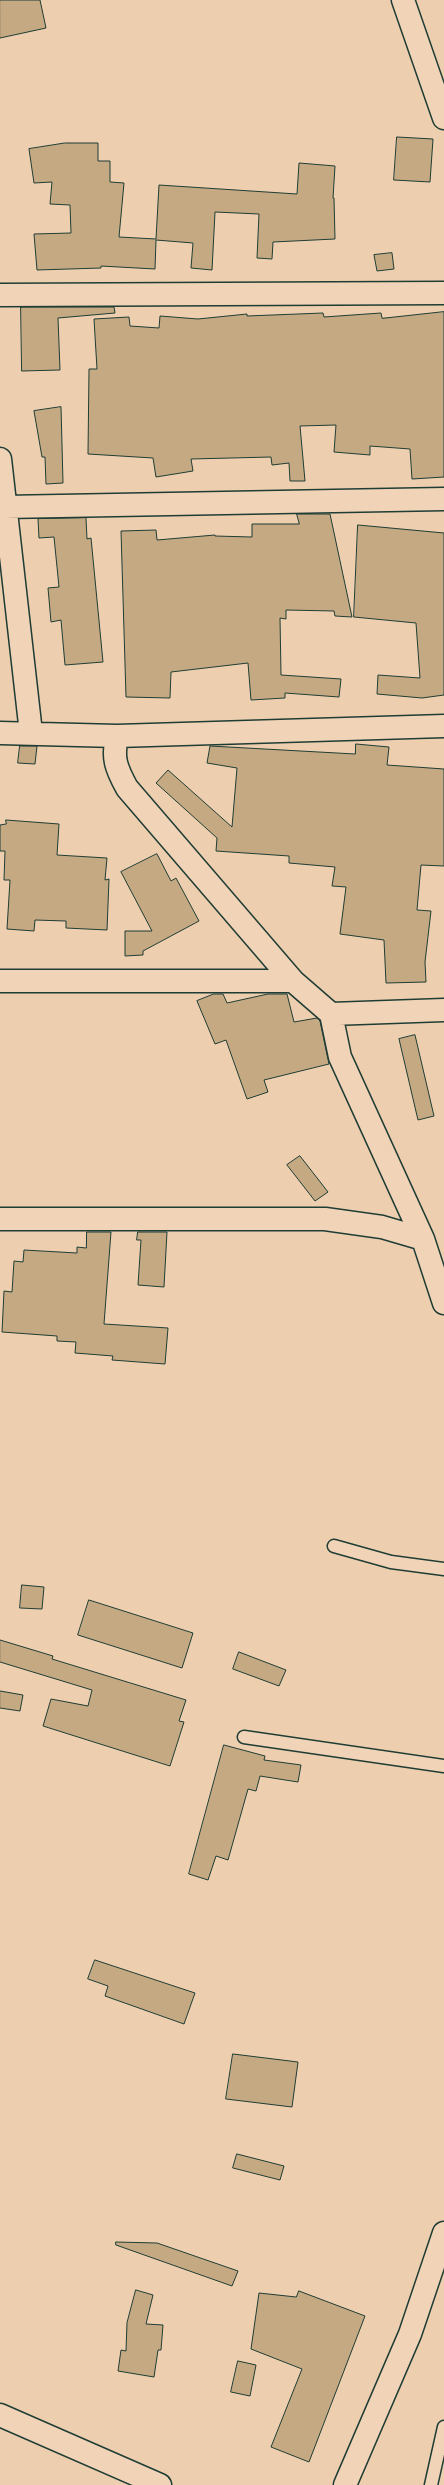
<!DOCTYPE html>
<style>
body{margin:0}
canvas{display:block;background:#edceaf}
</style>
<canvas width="444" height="2485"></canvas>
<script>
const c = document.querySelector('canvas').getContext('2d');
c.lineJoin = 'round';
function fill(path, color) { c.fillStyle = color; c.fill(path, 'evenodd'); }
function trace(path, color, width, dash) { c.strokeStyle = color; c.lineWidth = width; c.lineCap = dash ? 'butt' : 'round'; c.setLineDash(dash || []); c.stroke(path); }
const building = new Path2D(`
 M0,0H40L46,28L0,38Z
 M397,137L433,139L430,182L394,180Z
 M65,143H98V161H110V182L124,183L119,237L156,239L159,185L297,194L299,163L335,166L333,198H334L335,239L273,242L272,259L257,258L259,214L215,212L212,270L191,268L193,243L156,240L155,269L101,266V268L37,270L34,234L71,233L70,205L50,204L52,182L34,183L29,149Z
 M392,253L394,269L377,271L374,255Z
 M21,307H114L115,313L58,318L60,370L22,371Z
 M444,312V477L412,479L410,449L370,446V455L334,452L336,425L300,426L305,481H290L289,463L272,465L271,457L191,459L193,471L156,477L153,458L88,454L89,369H97L94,319L129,317L130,326L159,328L160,316L198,319L247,314V316L323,313L324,317L381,313L382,318Z
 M61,407L63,483L46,484L45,457H42L34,411Z
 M297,514H330L352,617L335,616L334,611L286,610V619L280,618L281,675L341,679L339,697L285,693V698L251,700L248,663L171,672L170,698L126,697L121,531L156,530L157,540L215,535V536L252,537V524H299Z
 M86,518L87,539L91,538L103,662L65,665L61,620L51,622L48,588L59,587L54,537L39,538L38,519Z
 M358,525L444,533V695L422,698L377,694L378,675L420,678L416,623L354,617Z
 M356,744L389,747L387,765L444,769V866L421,865L417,910L431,911L425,962L426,982L386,983L384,940L340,934L346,887L332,886L335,867L289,863V856L216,851L217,838L156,783L168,770L232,827L237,768L207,763L210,746L355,754Z
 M20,746H37L35,764L18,763Z
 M6,820L59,824L57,855L107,858L105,880L109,879L107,930L66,928V921L35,920L34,931L7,929L10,880H4L5,851H0V825L6,824Z
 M157,854L171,881L176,878L199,921L143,951V955L125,956V931H152L121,872Z
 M214,994H223L227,1003L268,994H287L294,1022L317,1018L320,1021L329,1064L264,1080L268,1092L247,1099L226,1040L215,1044L197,1001Z
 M415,1035L434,1116L418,1120L399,1039Z
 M300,1156L328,1192L315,1201L287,1165Z
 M87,1232H111L104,1324L168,1328L165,1364L112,1360L113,1356L75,1353L76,1342L57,1341V1336L2,1332L4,1291L12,1292L14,1261L23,1262L24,1250L77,1253V1247L86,1248Z
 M138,1232H167L164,1287L138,1285L141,1240H137Z
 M22,1585L44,1587L42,1609L20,1608Z
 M89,1600L193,1633L182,1668L78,1635Z
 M0,1640L53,1656L52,1659L186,1700L179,1721L184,1722L170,1766L43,1726L51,1699L88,1706L92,1690L0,1662Z
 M239,1652L286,1670L279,1686L233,1669Z
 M0,1691L23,1695L20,1711L0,1708Z
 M224,1745L265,1756L264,1760L301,1765L298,1782L260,1776L256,1791L248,1789L228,1860L216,1856L208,1880L189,1874Z
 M95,1960L195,1993L184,2024L105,1996L108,1986L88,1979Z
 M233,2054L298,2062L292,2107L226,2099Z
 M237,2154L284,2166L280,2180L233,2168Z
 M116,2242L157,2243L238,2271L232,2286L116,2245Z
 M136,2290L153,2295L146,2324L163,2325L161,2350H158L154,2377L118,2371L121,2350L126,2351L127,2323Z
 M299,2291L365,2316L309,2462L271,2447L302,2369L251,2349L259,2293L296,2297Z
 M238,2361L256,2365L250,2396L231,2392Z`);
fill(building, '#c5a983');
trace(building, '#1f3d34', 1);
const lane = new Path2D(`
 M334,1546L391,1562L444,1569
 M244,1737L444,1766
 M431,2485L444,2427`);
const street = new Path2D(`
 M403,0L444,118
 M0,295L444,293
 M0,459L31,733
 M5,507L444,499
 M0,733L117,736L444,726
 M117,736C112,758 116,768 127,788L293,981L331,1014L340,1057L423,1239L444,1303
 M0,981H293
 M331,1014L444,1010
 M0,1219H325L382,1227L423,1239
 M345,2485L410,2334L444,2233`);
const secondary = new Path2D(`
 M0,2415L160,2485`);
trace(lane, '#1f3d34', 15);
trace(street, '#1f3d34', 25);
trace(secondary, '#1f3d34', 25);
trace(lane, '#f1d4b7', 12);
trace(street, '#f1d4b7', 22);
trace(secondary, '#f1d4b7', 22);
</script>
